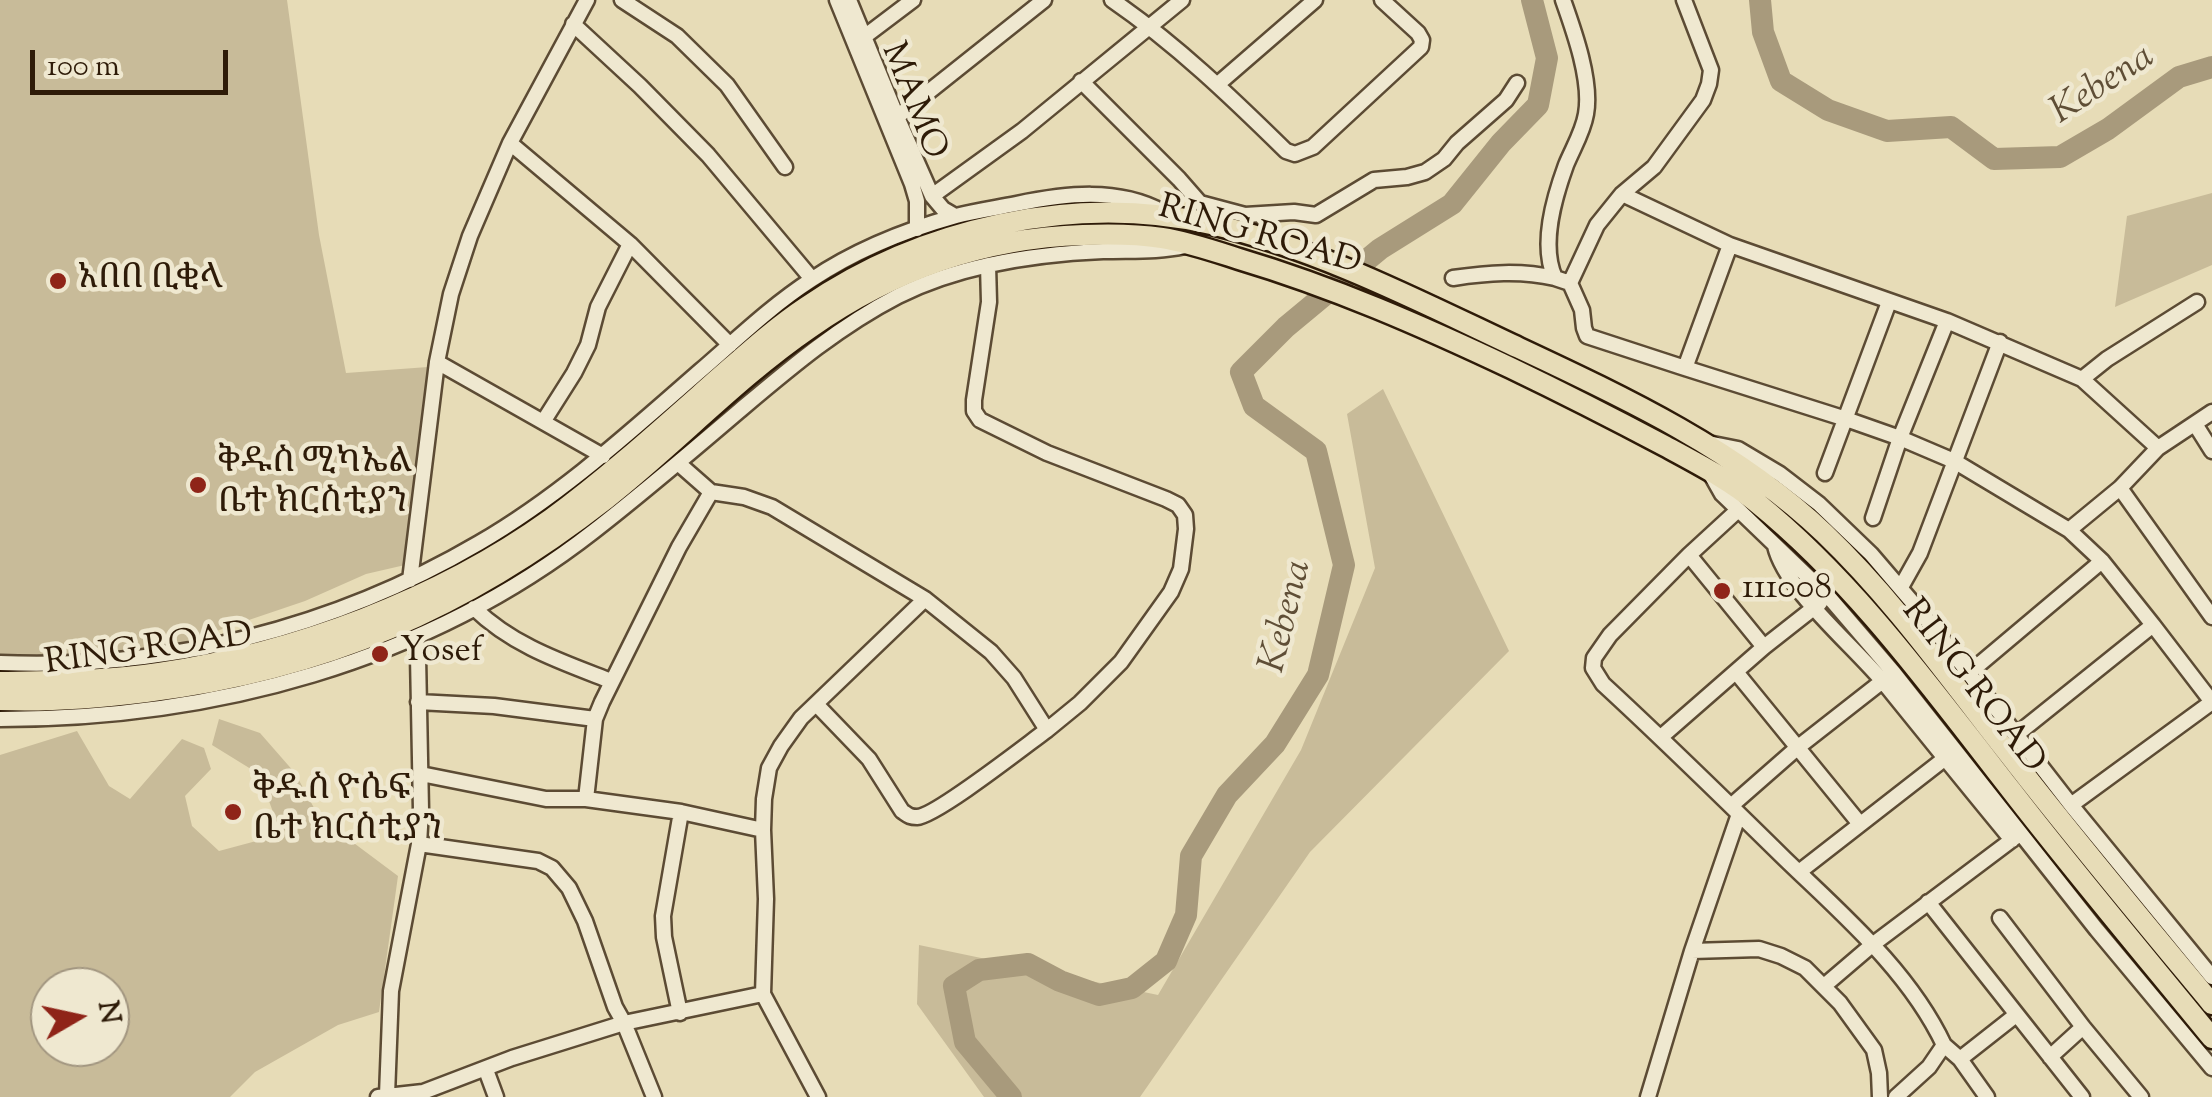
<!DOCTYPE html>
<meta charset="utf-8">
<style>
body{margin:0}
#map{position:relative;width:2212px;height:1097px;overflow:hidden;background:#e7dcb7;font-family:"Sorts Mill Goudy",serif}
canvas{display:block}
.north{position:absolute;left:30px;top:967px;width:100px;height:100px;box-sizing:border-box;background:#efe8d0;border:2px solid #a29680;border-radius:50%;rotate:81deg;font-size:28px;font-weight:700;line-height:40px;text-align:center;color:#2e1b08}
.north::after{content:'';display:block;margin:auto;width:35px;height:45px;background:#8f2418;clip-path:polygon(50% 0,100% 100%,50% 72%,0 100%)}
.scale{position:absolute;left:30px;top:50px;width:198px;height:45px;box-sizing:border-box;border:5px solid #2e1b08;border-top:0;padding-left:12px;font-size:30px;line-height:35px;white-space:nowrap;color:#2e1b08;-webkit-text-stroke:8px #efe8d0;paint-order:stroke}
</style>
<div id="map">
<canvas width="2212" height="1097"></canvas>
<div class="north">N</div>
<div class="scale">100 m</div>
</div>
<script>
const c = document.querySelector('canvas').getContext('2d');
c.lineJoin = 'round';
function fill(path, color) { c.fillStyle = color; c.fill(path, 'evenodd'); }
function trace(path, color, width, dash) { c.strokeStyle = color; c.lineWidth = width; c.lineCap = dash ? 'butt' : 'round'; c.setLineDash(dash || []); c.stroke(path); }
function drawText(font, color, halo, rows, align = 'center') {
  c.font = font + ' "Sorts Mill Goudy","Noto Serif Ethiopic",serif'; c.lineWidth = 9; c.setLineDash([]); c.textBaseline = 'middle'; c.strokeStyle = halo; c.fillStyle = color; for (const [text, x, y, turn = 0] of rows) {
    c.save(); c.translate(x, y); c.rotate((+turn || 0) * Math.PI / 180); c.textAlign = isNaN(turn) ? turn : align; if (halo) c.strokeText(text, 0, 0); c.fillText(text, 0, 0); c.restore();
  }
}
fill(new Path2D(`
 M0,0H287L319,235L346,373L428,367L405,565L366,574L305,601L172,646L38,660L0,657Z
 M2212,193V265L2115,307L2127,216Z
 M1383,389L1509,651L1310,852L1140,1097H984L917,1004L919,945L1158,995L1301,750L1375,568L1347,414Z
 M219,719L260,733L295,773L319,817L398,876L379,1012L338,1025L255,1072L230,1097H0V755L77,731L109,786L130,799L182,739L204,748L211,769L185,796L192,826L219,851L260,840L273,812L259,774L212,745ZM50,987H110V1047H50Z`), '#c8bb99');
trace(new Path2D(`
 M1760,0L1763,32L1781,81L1828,110L1887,131L1951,127L1994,159L2060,157L2108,129L2179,77L2212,67
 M1011,1097L965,1042L954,986L979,970L1028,964L1060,981L1099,995L1132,988L1166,961L1186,915L1191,856L1227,795L1275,744L1318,675L1344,565L1316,451L1254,406L1241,372L1286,327L1380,249L1452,204L1501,143L1538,105L1547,58L1532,0`), '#a89a7c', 22);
const minor = new Path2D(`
 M622,0L677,36L727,85L785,167
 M837,0L912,184L917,201V229
 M849,0L897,117L932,196L943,209L955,216
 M1112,0C1176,44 1231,97 1286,151L1295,154L1313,147L1421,47L1422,40L1418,33L1382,0
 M1563,0C1574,31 1592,81 1586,114C1583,132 1573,148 1566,165C1554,198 1540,245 1555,278L1570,283L1582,310L1584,328L1587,336L1685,368
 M573,24L640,86L708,155L812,279
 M864,37L913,0
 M1081,81L1179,179L1200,203L1245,215L1294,212L1316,215L1374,180L1407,177L1425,172L1444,159L1457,143L1506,100L1517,83
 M1218,84L1315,0
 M897,117L1044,0
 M510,143L630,244L730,345
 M1622,194L1730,245L1947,321L2082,379L2158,448
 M932,196L1022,131L1182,0
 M1730,245L1685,368L1846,419L1900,438L1954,461L2069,530L2102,561L2153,625L2016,735
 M1453,278C1487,273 1520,270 1555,278
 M1570,283L1597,225L1622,194L1654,167L1703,100L1709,84L1711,70L1684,0
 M437,362L543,422
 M2082,379L2107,359L2197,302
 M2195,424L2212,451
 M1713,444L1738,449L1780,474L1819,504L1871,554L1925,617L2071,805L2212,977
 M603,456L543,422L574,373L588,345L598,307L630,244
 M1709,471L1722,494L1828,596L1894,673L2097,930L2212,1068
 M1825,473L1889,302
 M2120,488L2212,617
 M711,492L744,497L772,507L925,599L991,652L1014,678L1047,730L1080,703L1121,662L1171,592L1181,569L1186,529L1185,515L1178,505L1166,499L1047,453L980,420L974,411V400L989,302L988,265
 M1738,510L1689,555L1610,635L1594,658L1593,668L1603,684C1665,741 1725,800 1785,859C1843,915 1909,971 1944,1045L1929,1067L1896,1097
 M1873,518L1900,438L1947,321
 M2069,530L2120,488L2158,448L2212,412
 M1775,546C1785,590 1855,647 1885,684C1927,736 1969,788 2012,840
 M1689,555L1764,647
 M410,580L437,362L451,294L470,236L510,143L587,0
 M1901,587L1920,553L2000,342
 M474,608C513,646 562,662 611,681
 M2153,625L2212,702
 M0,663C168,670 334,628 479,543C560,496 629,433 700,371C736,340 771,306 811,280C854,251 906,230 956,216C975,211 996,208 1016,204C1065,194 1118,187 1163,212
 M1736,672L1860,824
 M1969,673L2102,561
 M418,702L494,706L595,719
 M817,705L869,759L902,811C908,815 909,817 917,817C936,816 1025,746 1047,730
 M0,719C212,719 425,663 594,531C643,493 691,452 739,411C790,368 838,327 898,296C960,265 1033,254 1103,251C1131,250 1158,252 1185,246
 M1661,737L1764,647L1820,603
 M421,774L546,799H586
 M1732,805L1797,748L1889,676
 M2071,805L2212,702
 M763,830L764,799L769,768L781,746L801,718L925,599
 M419,844L538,861L552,868L569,888L585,921L615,1007L624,1023L654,1097
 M1799,872L1948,756
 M1928,902L2082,1097
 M2000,918L2083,1027L2141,1097
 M1692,951L1759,949L1781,956L1805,968L1840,1003L1874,1050L1879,1073L1880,1097
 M1824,986L1872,945L2017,836
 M763,994L818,1097
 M680,1013L664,937L663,916L681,812
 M1944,1045L1960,1059L1987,1097
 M2050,1057L2083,1027
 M1960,1059L2016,1015
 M486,1070L496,1097
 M387,1095L391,991L419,844L421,810L418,656L415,639
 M378,1097L423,1092L512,1058L624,1023L763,994L766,899L763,830L681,812L586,799L595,719L602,702L679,547L711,492L678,463
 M1648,1097L1692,951L1739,814`);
const highway = new Path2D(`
 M0,682C53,681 107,681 159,673C296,652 438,600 551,519C608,477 661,429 714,382C744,356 773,329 806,307C921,228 1074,193 1211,224C1319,249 1419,301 1519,348C1626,398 1738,451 1824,533C1895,601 1950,680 2011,757C2076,841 2144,922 2212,1004
 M0,700C49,702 98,698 146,692C324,670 465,609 606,499C676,444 737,378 810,328C891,271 983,238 1083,235C1109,234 1136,234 1162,238C1188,242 1214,251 1239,259C1333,287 1422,326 1511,368C1563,393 1614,419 1665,446C1696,463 1728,479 1756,502C1856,583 1932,689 2011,790C2076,874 2145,956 2212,1038`);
trace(minor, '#5c4b34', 19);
trace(highway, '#2e1b08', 25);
trace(minor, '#efe8d0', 14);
trace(highway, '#e7dcb7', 20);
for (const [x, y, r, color] of [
 [58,281,10,"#8f2418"],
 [198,485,10,"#8f2418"],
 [1722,591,10,"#8f2418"],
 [380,654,10,"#8f2418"],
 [233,812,10,"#8f2418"]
]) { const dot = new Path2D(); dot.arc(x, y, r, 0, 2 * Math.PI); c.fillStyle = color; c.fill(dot); trace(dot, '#efe8d0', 4); }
drawText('35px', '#2e1b08', '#efe8d0', [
 ["MAMO",911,102,68],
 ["RING ROAD",1259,238,16],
 ["RING ROAD",149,652,-8],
 ["RING ROAD",1971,688,52]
]);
drawText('35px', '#2e1b08', '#efe8d0', [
 ["አበበ ቢቂላ",78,281],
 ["ቅዱስ ሚካኤል",218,465],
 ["ቤተ ክርስቲያን",218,505],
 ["111008",1742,591],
 ["Yosef",400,654],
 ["ቅዱስ ዮሴፍ",253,792],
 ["ቤተ ክርስቲያን",253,832]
], 'left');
drawText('italic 38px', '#5f4e36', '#efe8d0', [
 ["Kebena",2104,87,-33],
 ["Kebena",1289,617,-76]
]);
</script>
